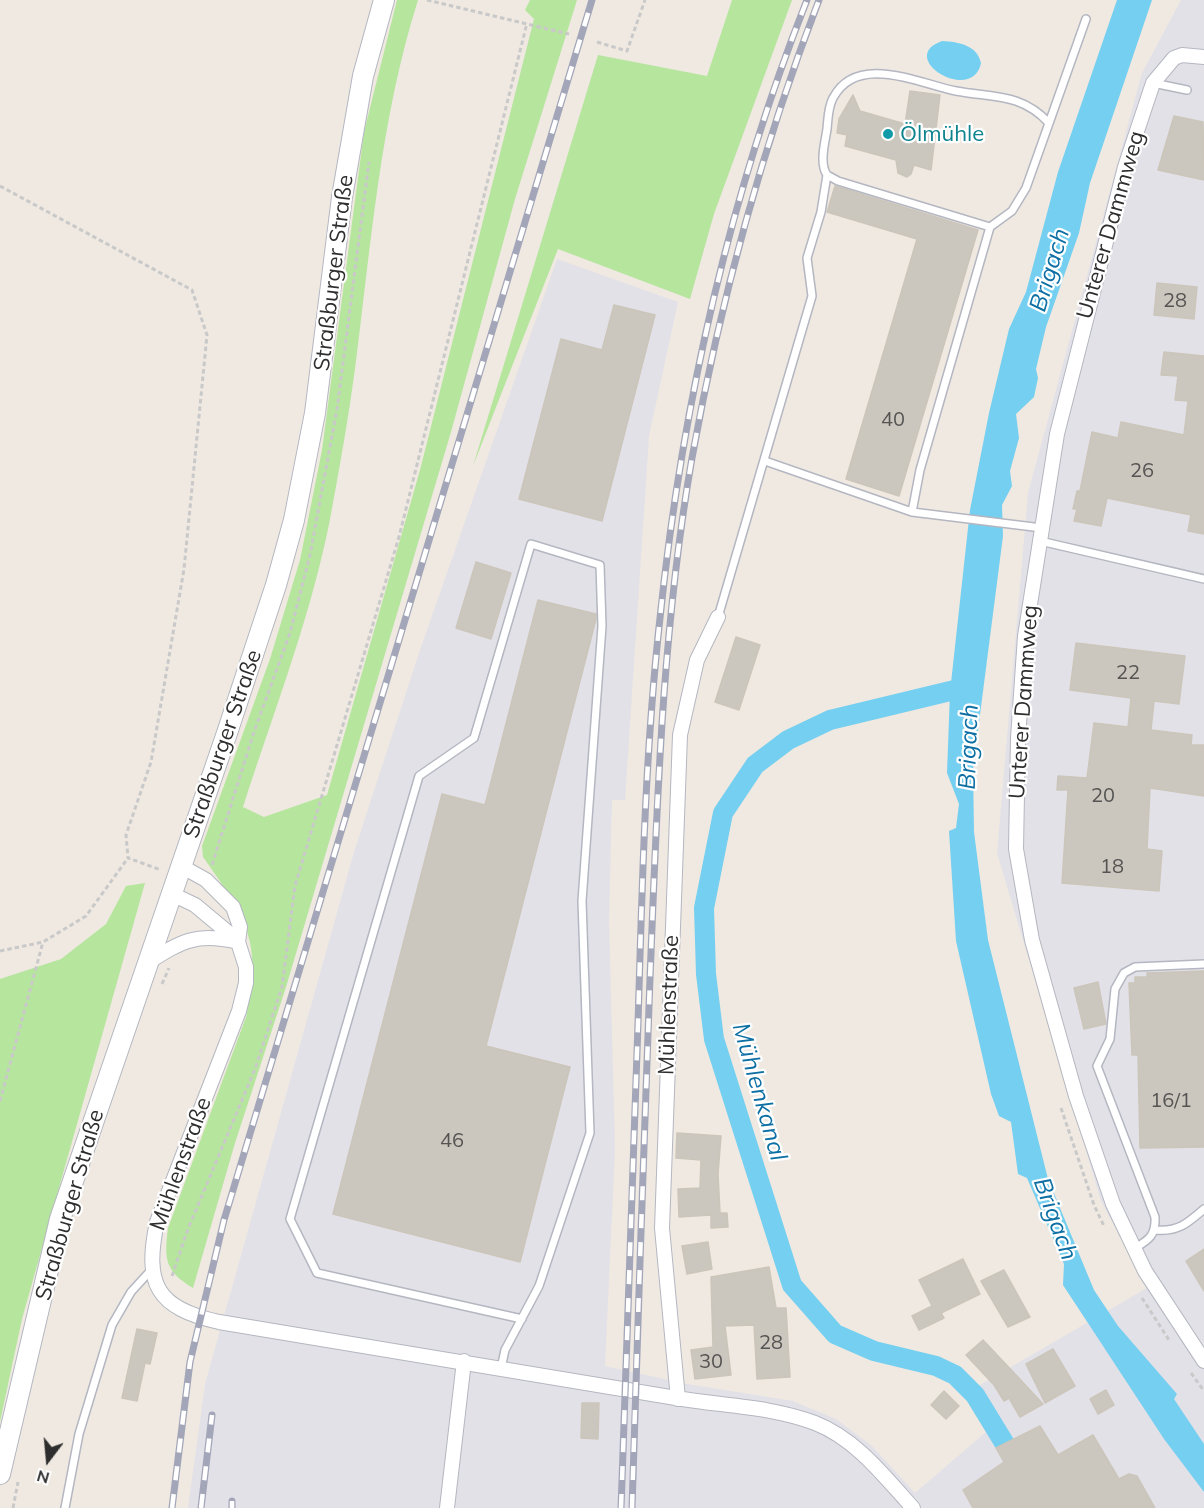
<!DOCTYPE html>
<meta charset="utf-8">
<style>
body{margin:0}
#map{position:relative;width:1204px;height:1508px;overflow:hidden;background:#efe9e1;font-family:Mulish,sans-serif}
canvas{display:block}
.north{position:absolute;left:18px;top:1430px;width:60px;height:60px;-webkit-text-stroke:4px #fff;paint-order:stroke;rotate:196deg;font-size:16px;font-weight:700;line-height:24px;text-align:center;color:#2e2e2e}
.north::after{content:'';display:block;margin:auto;width:21px;height:27px;background:#2e2e2e;clip-path:polygon(50% 0,100% 100%,50% 72%,0 100%)}
</style>
<div id="map">
<canvas width="1204" height="1508"></canvas>
<div class="north">N</div>
</div>
<script>
const c = document.querySelector('canvas').getContext('2d');
c.lineJoin = 'round';
function fill(path, color) { c.fillStyle = color; c.fill(path, 'evenodd'); }
function trace(path, color, width, dash) { c.strokeStyle = color; c.lineWidth = width; c.lineCap = dash ? 'butt' : 'round'; c.setLineDash(dash || []); c.stroke(path); }
function drawText(font, color, halo, rows, align = 'center') {
  c.font = font + ' Mulish,sans-serif'; c.lineWidth = 4.5; c.setLineDash([]); c.textBaseline = 'middle'; c.strokeStyle = halo; c.fillStyle = color; for (const [text, x, y, turn = 0] of rows) {
    c.save(); c.translate(x, y); c.rotate((+turn || 0) * Math.PI / 180); c.textAlign = isNaN(turn) ? turn : align; if (halo) c.strokeText(text, 0, 0); c.fillText(text, 0, 0); c.restore();
  }
}
fill(new Path2D(`
 M1181,0H1204V1508H188L205,1384L354,852L420,650L557,259L678,302L649,436L625,800H612L609,921L615,1149L605,1366L687,1384L793,1401L836,1419L872,1446L915,1493L986,1432L966,1393L1147,1288L1101,1201L997,853L1028,493L1142,73Z`), '#e3e1e8');
fill(new Path2D(`
 M397,0H418C380,120 371,245 355,369C349,414 341,459 333,503C315,607 275,707 243,807L264,817L327,795L420,470L534,19L525,10L530,0H577L515,199L451,432L286,987L235,1143L193,1288C165,1271 164,1260 168,1228L246,1017C263,941 246,918 203,857L202,846L270,659L300,560L322,450L364,132Z
 M732,0H792L714,214L690,299L558,249L473,466L598,55L707,76Z
 M145,883L22,1319L0,1422V979L61,959L106,924L126,886Z`), '#b6e59e');
fill(new Path2D(`
 M1117,0H1152L1090,183L1079,233L1046,327L1036,369L1038,378L1034,397L1016,414L1019,438L1010,471L1012,486L1002,505L1003,536L973,769L974,832L988,940L1048,1179L1094,1290L1118,1326L1177,1394L1174,1399L1204,1444V1492L1164,1439L1063,1285L1064,1264L1027,1178L1018,1174L1011,1122L999,1116L991,1094L956,941L949,831L956,828L959,804L947,773L950,692L970,510L989,413L1009,329L1026,292L1058,172Z
 M942,41C959,42 977,45 981,63C973,105 895,58 942,41Z`), '#75cff0');
trace(new Path2D(`
 M971,686L830,720L788,740L755,765L723,813L704,908L706,974L714,1039L792,1285L835,1334L874,1351L936,1366L955,1375L975,1395L1044,1508`), '#75cff0', 20);
const building = new Path2D(`
 M910,91L940,95L931,170L914,165L911,174L907,177L898,173L896,160L845,146L847,135L837,133L839,119L853,95L860,111L905,124Z
 M1174,116L1203,122L1204,180L1158,170Z
 M835,186L978,230L899,496L846,479L917,239L827,212Z
 M1157,283L1197,287L1194,319L1154,315Z
 M614,305L655,315L602,521L519,499L561,339L602,350Z
 M1164,352L1204,356V534L1188,531L1191,515L1107,498L1101,526L1074,521L1077,509H1073L1077,491H1080L1092,432L1118,438L1121,422L1184,435L1188,401L1175,400L1178,376L1161,375Z
 M476,562L511,573L491,639L456,628Z
 M538,600L596,614V619L486,1046L570,1067L520,1262L333,1214L442,794L485,805Z
 M736,637L760,645L739,710L715,702Z
 M1076,643L1185,656L1179,704L1154,701L1151,730L1192,735L1191,745H1204V796L1150,788L1147,849L1162,851L1159,891L1062,883L1068,790H1057L1058,776L1087,778L1094,723L1128,727L1131,698L1070,690Z
 M1204,971V1147L1140,1148L1138,1055H1132L1129,983H1135V977H1147V973Z
 M1098,982L1106,1024L1084,1029L1074,988Z
 M677,1133L721,1136L718,1174L720,1213H727L728,1227L711,1228V1215L679,1217L678,1189L700,1188L701,1160L676,1158Z
 M708,1242L712,1269L687,1274L682,1246Z
 M1204,1249V1291L1186,1261Z
 M963,1259L980,1294L941,1313L944,1318L919,1330L912,1316L932,1306L919,1280Z
 M769,1267L776,1308H786L790,1377L757,1379L754,1325L725,1326L731,1375L695,1379L691,1350L713,1347L711,1277Z
 M1004,1270L1030,1317L1008,1327L981,1281Z
 M137,1329L157,1333L150,1364L145,1363L137,1401L122,1398Z
 M983,1340L1017,1376L1043,1404L1020,1417L1009,1398L1004,1401L994,1385L966,1355Z
 M1053,1349L1075,1386L1045,1403L1026,1364Z
 M1106,1390L1114,1405L1098,1414L1090,1399Z
 M944,1391L959,1406L946,1419L931,1405Z
 M582,1403H599L598,1439L581,1438Z
 M1040,1426L1058,1455L1093,1435L1119,1479L1129,1474L1137,1476L1155,1508H973L963,1490L1004,1462L996,1448Z`);
fill(building, '#cbc7bf');
trace(building, '#cbc5ba', 1.5);
const lane = new Path2D(`
 M1153,83L1187,90
 M990,227L838,181L827,175C819,163 825,143 827,129C828,119 828,107 833,98C857,52 920,84 956,91C994,98 1021,93 1049,123
 M765,461L912,512L1042,528
 M912,512L920,470L990,227L1012,211L1026,188L1086,19
 M1040,541L1204,579
 M718,617L812,296L807,258L821,212L827,175
 M1156,1230C1178,1232 1188,1223 1204,1209
 M1135,1248C1149,1240 1156,1235 1155,1217L1097,1066L1110,1039L1115,989L1124,973L1135,967L1204,964
 M501,1368L505,1350L539,1286L590,1133L582,901L602,626L600,565L531,544L474,738L419,776L290,1219L317,1273L522,1319
 M65,1508L79,1434L112,1325L131,1292L152,1269`);
const street = new Path2D(`
 M1204,57L1182,55L1174,58L1153,83L1125,167L1057,434L1025,636L1018,738L1016,849L1032,940L1076,1096L1113,1204L1145,1271L1204,1361
 M181,866L206,880L233,907L240,927L238,942L246,967V983L239,1011L157,1222C144,1284 156,1308 219,1322C372,1346 524,1372 676,1398C722,1406 770,1406 815,1423C856,1439 884,1476 913,1508
 M172,894L195,905L237,940
 M147,963C182,941 196,932 238,942
 M678,1399L662,1228L680,735L697,660L718,617
 M447,1508L464,1361`);
const secondary = new Path2D(`
 M0,1474L60,1219L227,733L276,585L294,520L315,413L342,197L363,76L384,0`);
trace(lane, '#b4b7c1', 10);
trace(street, '#b4b7c1', 16);
trace(secondary, '#b4b7c1', 22);
trace(new Path2D(`
 M427,0L569,34
 M597,42L627,51L645,0
 M0,186L192,290L207,335L184,569L151,762L126,835L128,858L161,870
 M212,865L254,732L290,633L310,555L337,409L369,162
 M0,951L43,942L86,916L128,858
 M162,984L169,968
 M0,1101L43,942
 M1061,1108L1094,1205L1104,1226
 M172,1276L188,1229L255,1069L282,987L295,886L399,537L527,23
 M1142,1298L1169,1340
 M1191,1373L1204,1391
 M13,1508L18,1482`), '#c9c9c9', 3, [4.5, 3]);
trace(lane, '#fff', 7);
trace(street, '#fff', 14);
trace(secondary, '#fff', 20);
const rail = new Path2D(`
 M172,1508L190,1362L224,1220L592,0
 M201,1508L212,1415
 M232,1508V1501
 M621,1508C627,1347 632,1186 638,1024C642,889 645,753 660,618C682,407 729,197 807,0
 M632,1508C637,1331 644,1155 650,978C657,805 662,630 692,458C720,302 762,148 819,0`);
trace(rail, '#a3a6b8', 7);
trace(rail, '#fff', 4.5, [14]);
for (const [x, y, r, color] of [
 [888,134,6,"#0f9aa8"]
]) { const dot = new Path2D(); dot.arc(x, y, r, 0, 2 * Math.PI); c.fillStyle = color; c.fill(dot); trace(dot, '#fff', 2); }
drawText('20px', '#555452', null, [
 ["28",1175,301],
 ["40",893,420],
 ["26",1142,471],
 ["22",1128,673],
 ["20",1103,796],
 ["18",1112,867],
 ["16/1",1171,1101],
 ["46",452,1141],
 ["28",771,1343],
 ["30",711,1362]
]);
drawText('22px', '#0d838f', '#fff', [
 ["Ölmühle",900,134]
], 'left');
drawText('22px', '#2e2e2e', '#fff', [
 ["Unterer Dammweg",1111,225,-74],
 ["Straßburger Straße",334,273,-83],
 ["Unterer Dammweg",1024,702,-86],
 ["Straßburger Straße",223,744,-71],
 ["Mühlenstraße",669,1005,-88],
 ["Mühlenstraße",181,1164,-70],
 ["Straßburger Straße",70,1205,-74]
]);
drawText('italic 24px', '#0d6fa3', '#fff', [
 ["Brigach",1050,270,-73],
 ["Brigach",969,747,-88],
 ["Mühlenkanal",759,1092,74],
 ["Brigach",1055,1219,70]
]);
</script>
